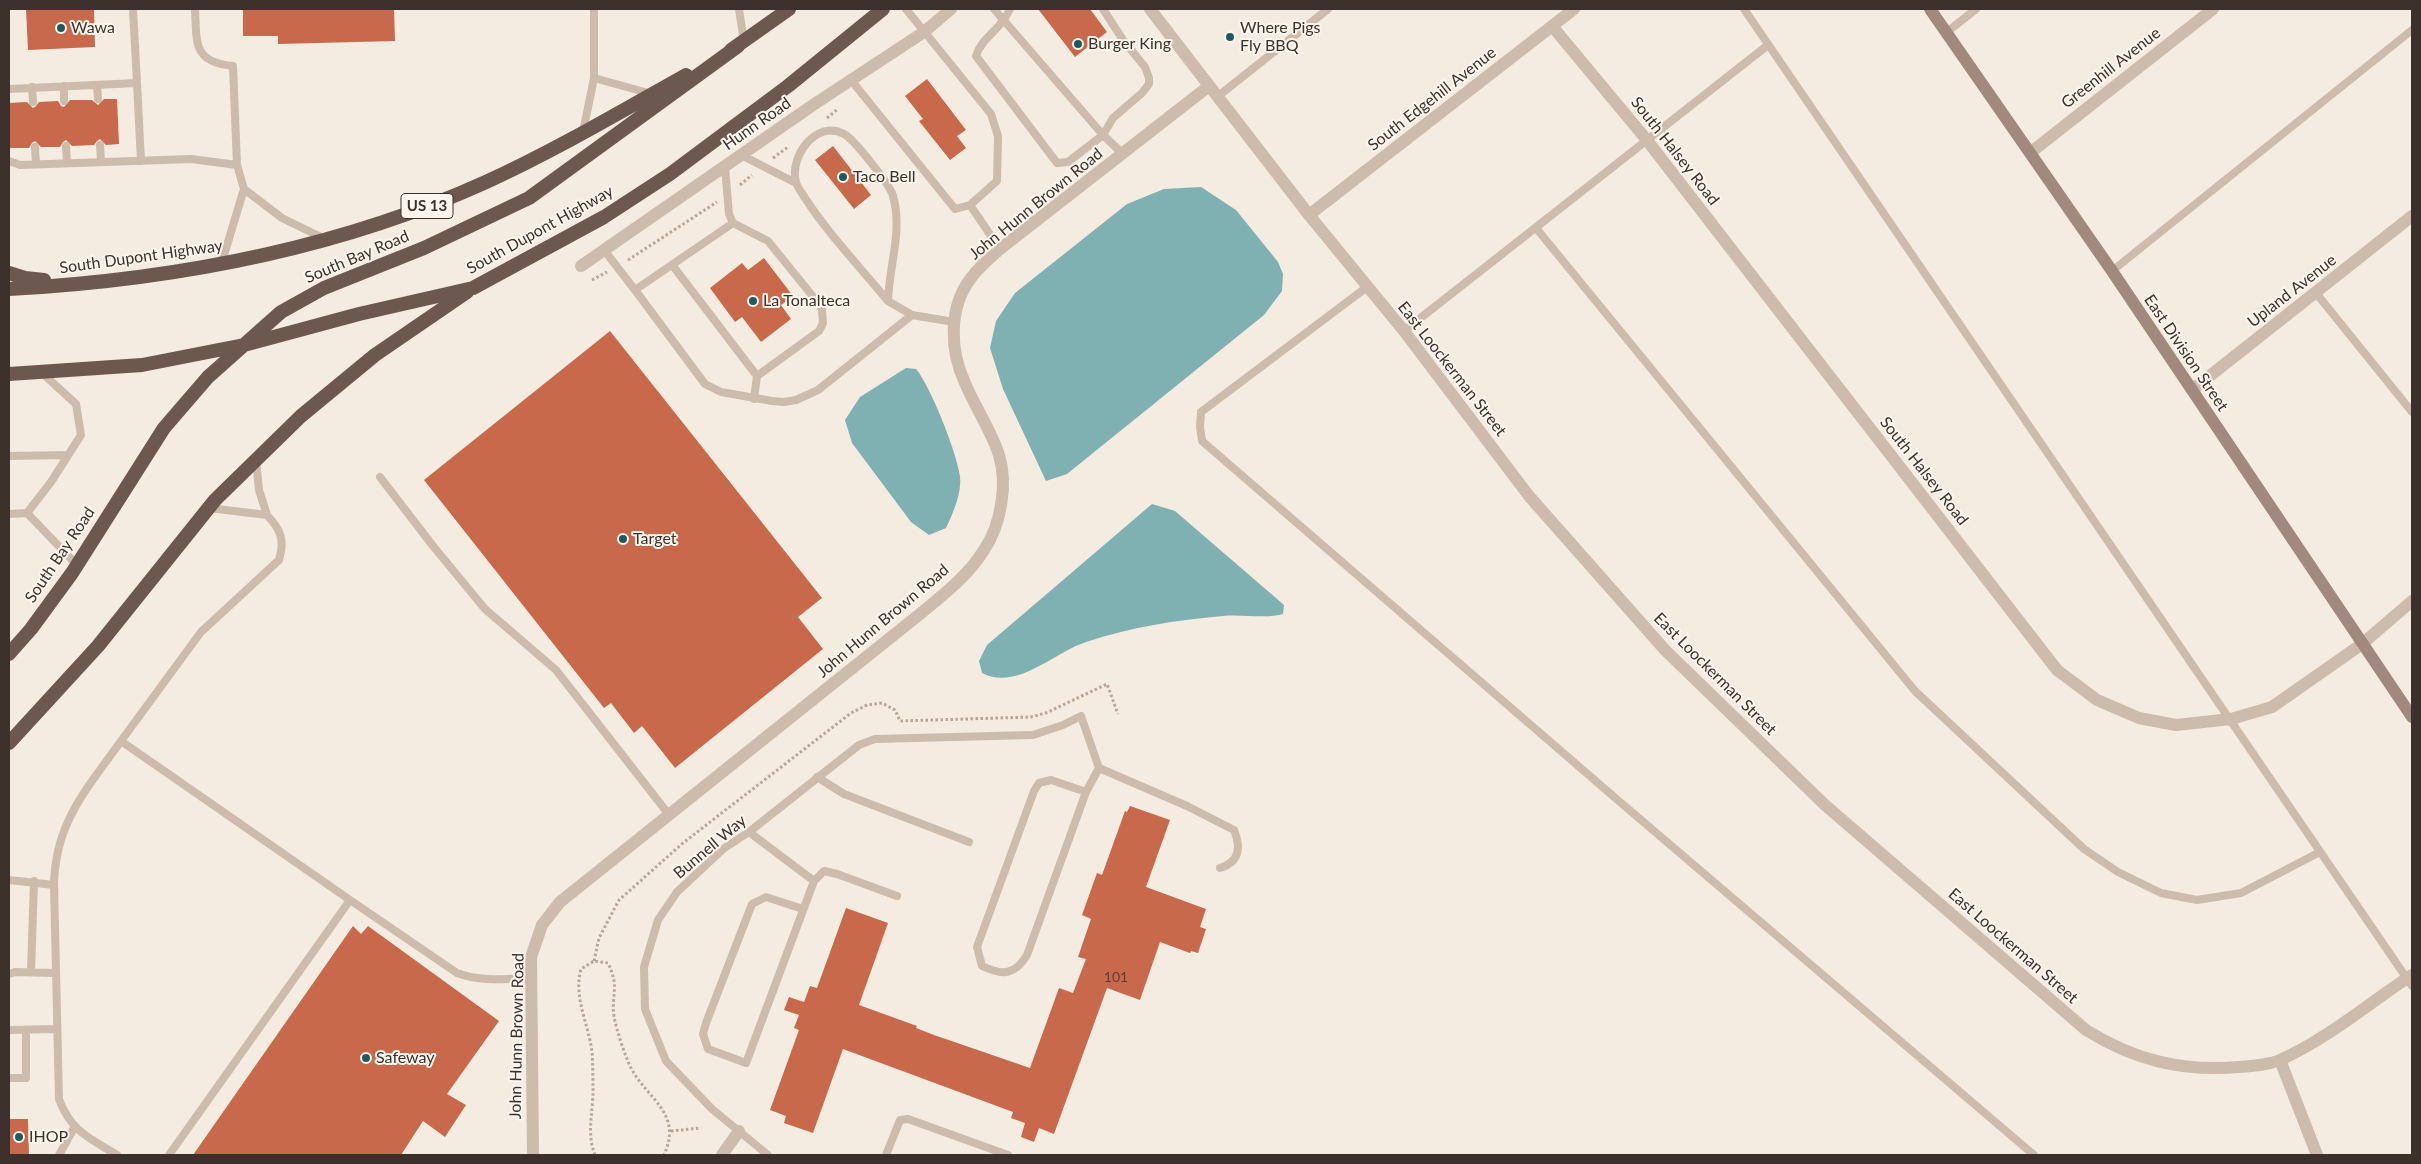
<!DOCTYPE html>
<style>
body{margin:0}
#map{position:relative;width:2421px;height:1164px;overflow:hidden;background:#f4ebe1;font-family:Lato,sans-serif}
canvas{display:block}
.frame{position:absolute;inset:0;border:10px solid #3b302b;pointer-events:none}
</style>
<div id="map">
<canvas width="2421" height="1164"></canvas>
<div class="frame"></div>
</div>
<script>
const c = document.querySelector('canvas').getContext('2d');
c.lineJoin = 'round';
function fill(path, color) { c.fillStyle = color; c.fill(path, 'evenodd'); }
function trace(path, color, width, dash) { c.strokeStyle = color; c.lineWidth = width; c.lineCap = dash ? 'butt' : 'round'; c.setLineDash(dash || []); c.stroke(path); }
function drawText(font, color, halo, rows, align = 'center') {
  c.font = font + ' Lato,sans-serif'; c.lineWidth = 4; c.setLineDash([]); c.textBaseline = 'middle'; c.strokeStyle = halo; c.fillStyle = color; for (const [text, x, y, turn = 0] of rows) {
    c.save(); c.translate(x, y); c.rotate((+turn || 0) * Math.PI / 180); c.textAlign = isNaN(turn) ? turn : align; if (halo) c.strokeText(text, 0, 0); c.fillText(text, 0, 0); c.restore();
  }
}
fill(new Path2D(`
 M1201,187L1236,210L1278,262L1283,274L1282,291L1264,315L1067,474L1046,481L1003,389L990,348L996,321L1015,293L1127,204L1164,189Z
 M906,368L916,369C930,385 957,453 960,476C962,493 953,513 946,528L929,535L911,522L852,443L845,420L860,397Z
 M1152,504L1175,511L1284,605L1283,614C1269,619 1241,614 1223,616C1176,620 1131,627 1086,642C1053,653 1017,691 982,673L979,661L987,645Z`), '#7fb0b2');
fill(new Path2D(`
 M26,9H94L95,47L28,50Z
 M243,9H394L395,41L278,44V36H243Z
 M1038,9H1090L1107,32L1075,57Z
 M927,79L966,130L957,136L966,148L950,160L919,121L923,119L905,96Z
 M104,99H117L119,144L106,145L100,139L97,141L94,145L72,146L66,140L63,142L60,147H41L35,141L32,143L29,148H10L9,103L27,102L33,108L36,106L39,102L58,101L61,106L64,107L70,100H92L98,105Z
 M833,146L871,195L854,209L815,160Z
 M764,258L793,296L781,305L791,319L761,342L742,317L735,322L710,288L742,263L748,270Z
 M610,331L822,598L798,617L823,649L675,768L642,726L634,733L611,703L604,708L424,480Z
 M1130,806L1170,820L1146,887L1206,909L1200,927L1206,929L1198,953L1191,951L1190,953L1160,942L1140,1000L1107,988L1054,1134L1039,1128L1034,1142L1021,1137L1025,1123L1011,1118L1013,1112L843,1049L813,1133L784,1123L786,1116L770,1110L799,1030L794,1028L799,1015L784,1010L789,997L804,1002L810,986L817,988L846,908L888,923L859,1005L917,1026L916,1028L934,1035L1030,1068L1059,988L1073,993L1086,959L1078,957L1091,919L1082,915L1097,873L1102,875L1125,811L1127,812Z
 M353,926L361,934L368,926L499,1021L447,1094L466,1105L445,1137L423,1121L401,1155H193Z
 M9,1119H28L29,1155H9Z`), '#c8694b');
trace(new Path2D(`
 M827,118L838,109
 M773,158L788,147
 M740,185L752,175
 M628,260L717,202
 M592,280L607,272
 M594,961L599,938L619,900L683,843L851,713L867,705L882,703L895,710L900,721L1031,717L1046,713L1107,684L1118,714
 M671,1131L701,1128
 M595,1155C587,1135 592,1116 593,1095C593,1081 593,1066 592,1052C589,1025 573,997 581,969L594,961L608,963C620,988 611,994 614,1016C616,1029 625,1056 631,1068C648,1100 683,1113 664,1155`), '#b9a596', 3, [2.5, 2.5]);
trace(new Path2D(`
 M195,9C197,42 192,62 233,66L237,165
 M739,9L744,42
 M994,9L1103,135L1113,118L1142,93L1149,84V78L1145,67L1123,40L1103,9
 M1010,9C1001,30 981,38 976,56L1057,163L1068,162L1103,135L1123,154
 M1744,9L2412,986
 M1947,32L1976,9
 M594,78L652,94
 M851,80L955,209L970,205L997,181L998,136L991,114L906,9
 M137,83L141,161
 M97,85L98,99
 M64,86V101
 M32,87L33,102
 M9,89L137,83L133,9
 M1217,97L1328,9
 M583,132L594,78V9
 M100,145L101,162
 M66,146L67,163
 M35,147L36,164
 M741,155L796,183
 M9,161L20,165L191,159L237,165L244,189
 M725,167L729,214L733,223
 M970,205L1000,249
 M1536,228L1915,691L2084,849L2118,872L2161,893L2197,900L2241,893L2320,852
 M604,250L635,290
 M221,265L244,189L282,218L325,239
 M673,266L757,376
 M2112,271L2412,30
 M1367,287L1201,412L1200,427L1202,441L1620,802L2034,1155
 M2316,293L2412,412
 M888,301C860,267 829,235 805,198C802,193 797,187 796,182C789,157 816,119 844,134C853,138 891,186 893,196C903,230 889,267 888,301L912,315L954,322
 M1404,331L1768,45
 M754,399L757,376L819,331L823,323L822,310L819,304L768,241L733,223L635,290L705,384L721,392L772,401L784,402L796,400L818,390L912,315
 M9,456L68,455
 M380,477L433,546L485,609L556,670L670,816
 M209,508L267,515L259,490L256,460
 M27,513L77,565
 M9,514L27,513L51,482L81,435L76,404L41,372
 M267,515C281,530 285,540 279,560L201,632L121,741L350,900
 M817,777L844,794L969,842
 M1086,792L1051,780L1039,783L1034,791L977,947L982,966C1003,976 1015,975 1027,955L1086,792L1099,768
 M749,832L814,881L746,1063L708,1049L703,1034L706,1023L752,904L766,897L803,909
 M9,880L54,885
 M814,881L824,871L837,874L897,896
 M31,972L34,881
 M9,974L15,972L55,973
 M9,1030L57,1029
 M9,1078H26V1030
 M59,1155L74,1128
 M117,1155C90,1138 71,1132 59,1099L54,885C55,822 87,789 121,741
 M169,1155L350,900L457,973C480,982 506,979 531,978
 M768,1155L712,1109L666,1061L645,1009L644,967L658,920L677,892L723,849L749,832L859,745L875,739L1033,735L1063,725L1081,716L1099,768L1187,806L1234,830C1241,847 1240,862 1220,868
 M886,1155L900,1120L908,1119L1008,1155`), '#cdbbac', 8);
trace(new Path2D(`
 M1150,9L1309,215L1404,331L1529,496L1665,650L1825,805L2086,1030C2134,1060 2182,1072 2239,1067C2253,1066 2267,1065 2280,1060C2327,1039 2369,1003 2412,975
 M1552,26L1646,139L2057,670L2097,700L2139,718L2176,725L2231,719L2272,707L2362,644L2412,601
 M2030,153L2213,9
 M1309,215L1574,9
 M581,266L813,105L924,32L951,9
 M2192,390L2412,216
 M2280,1060L2317,1155
 M533,1155L531,957L542,925L560,902L920,614C943,595 968,576 984,550C1001,525 1008,484 999,455C991,430 975,407 965,383C950,351 948,308 971,278C979,267 990,258 1000,249L1209,86
 M722,1155L739,1131`), '#cdbbac', 12);
trace(new Path2D(`
 M1930,9L2112,271L2412,717`), '#a18a7d', 12);
trace(new Path2D(`
 M731,50L789,9
 M9,273L25,278L44,280
 M9,289C172,280 336,250 486,182C554,151 620,112 686,75
 M9,374L142,365L244,345L359,314L473,288L604,217L670,174L788,86L883,9
 M9,654L31,629L72,573L164,428L208,377L281,312L324,288L424,248L529,198L738,46
 M9,743L98,646L215,500L301,416L375,355L467,292`), '#6c584f', 14);
for (const [x, y, r, color] of [
 [61,28,5,"#1f5a5e"],
 [1230,37,5,"#1f5a5e"],
 [1078,44,5,"#1f5a5e"],
 [843,177,5,"#1f5a5e"],
 [753,301,5,"#1f5a5e"],
 [623,539,5,"#1f5a5e"],
 [366,1058,5,"#1f5a5e"],
 [19,1137,5,"#1f5a5e"]
]) { const dot = new Path2D(); dot.arc(x, y, r, 0, 2 * Math.PI); c.fillStyle = color; c.fill(dot); trace(dot, '#fbf5ee', 2); }
drawText('14px', '#5e3e33', null, [
 ["101",1116,977]
]);
for (const [x, y, w] of [
 [427,206,52]
]) { const box = new Path2D(); box.roundRect(x - w / 2, y - 12.5, w, 25, 4); c.fillStyle = '#fbf5ee'; c.fill(box); trace(box, '#3b302b', 1); }
drawText('bold 15px', '#3b302b', null, [
 ["US 13",427,206]
]);
drawText('16px', '#3b302b', '#fbf5ee', [
 ["Wawa",71,28],
 ["Where Pigs",1240,28],
 ["Fly BBQ",1240,46],
 ["Burger King",1088,44],
 ["Taco Bell",853,177],
 ["La Tonalteca",763,301],
 ["Target",633,539],
 ["Safeway",376,1058],
 ["IHOP",29,1137]
], 'left');
drawText('16px', '#3b302b', '#fbf5ee', [
 ["Greenhill Avenue",2111,68,-38],
 ["South Edgehill Avenue",1432,99,-38],
 ["Hunn Road",757,124,-35],
 ["South Halsey Road",1675,151,52],
 ["John Hunn Brown Road",1036,204,-39],
 ["South Dupont Highway",540,230,-29],
 ["South Dupont Highway",141,257,-8],
 ["South Bay Road",357,257,-23],
 ["Upland Avenue",2292,291,-38],
 ["East Division Street",2186,353,56],
 ["East Loockerman Street",1452,369,52],
 ["South Halsey Road",1924,471,52],
 ["South Bay Road",60,555,-56],
 ["John Hunn Brown Road",883,621,-40],
 ["East Loockerman Street",1715,674,45],
 ["Bunnell Way",710,847,-40],
 ["East Loockerman Street",2013,946,41],
 ["John Hunn Brown Road",517,1036,-89]
]);
</script>
